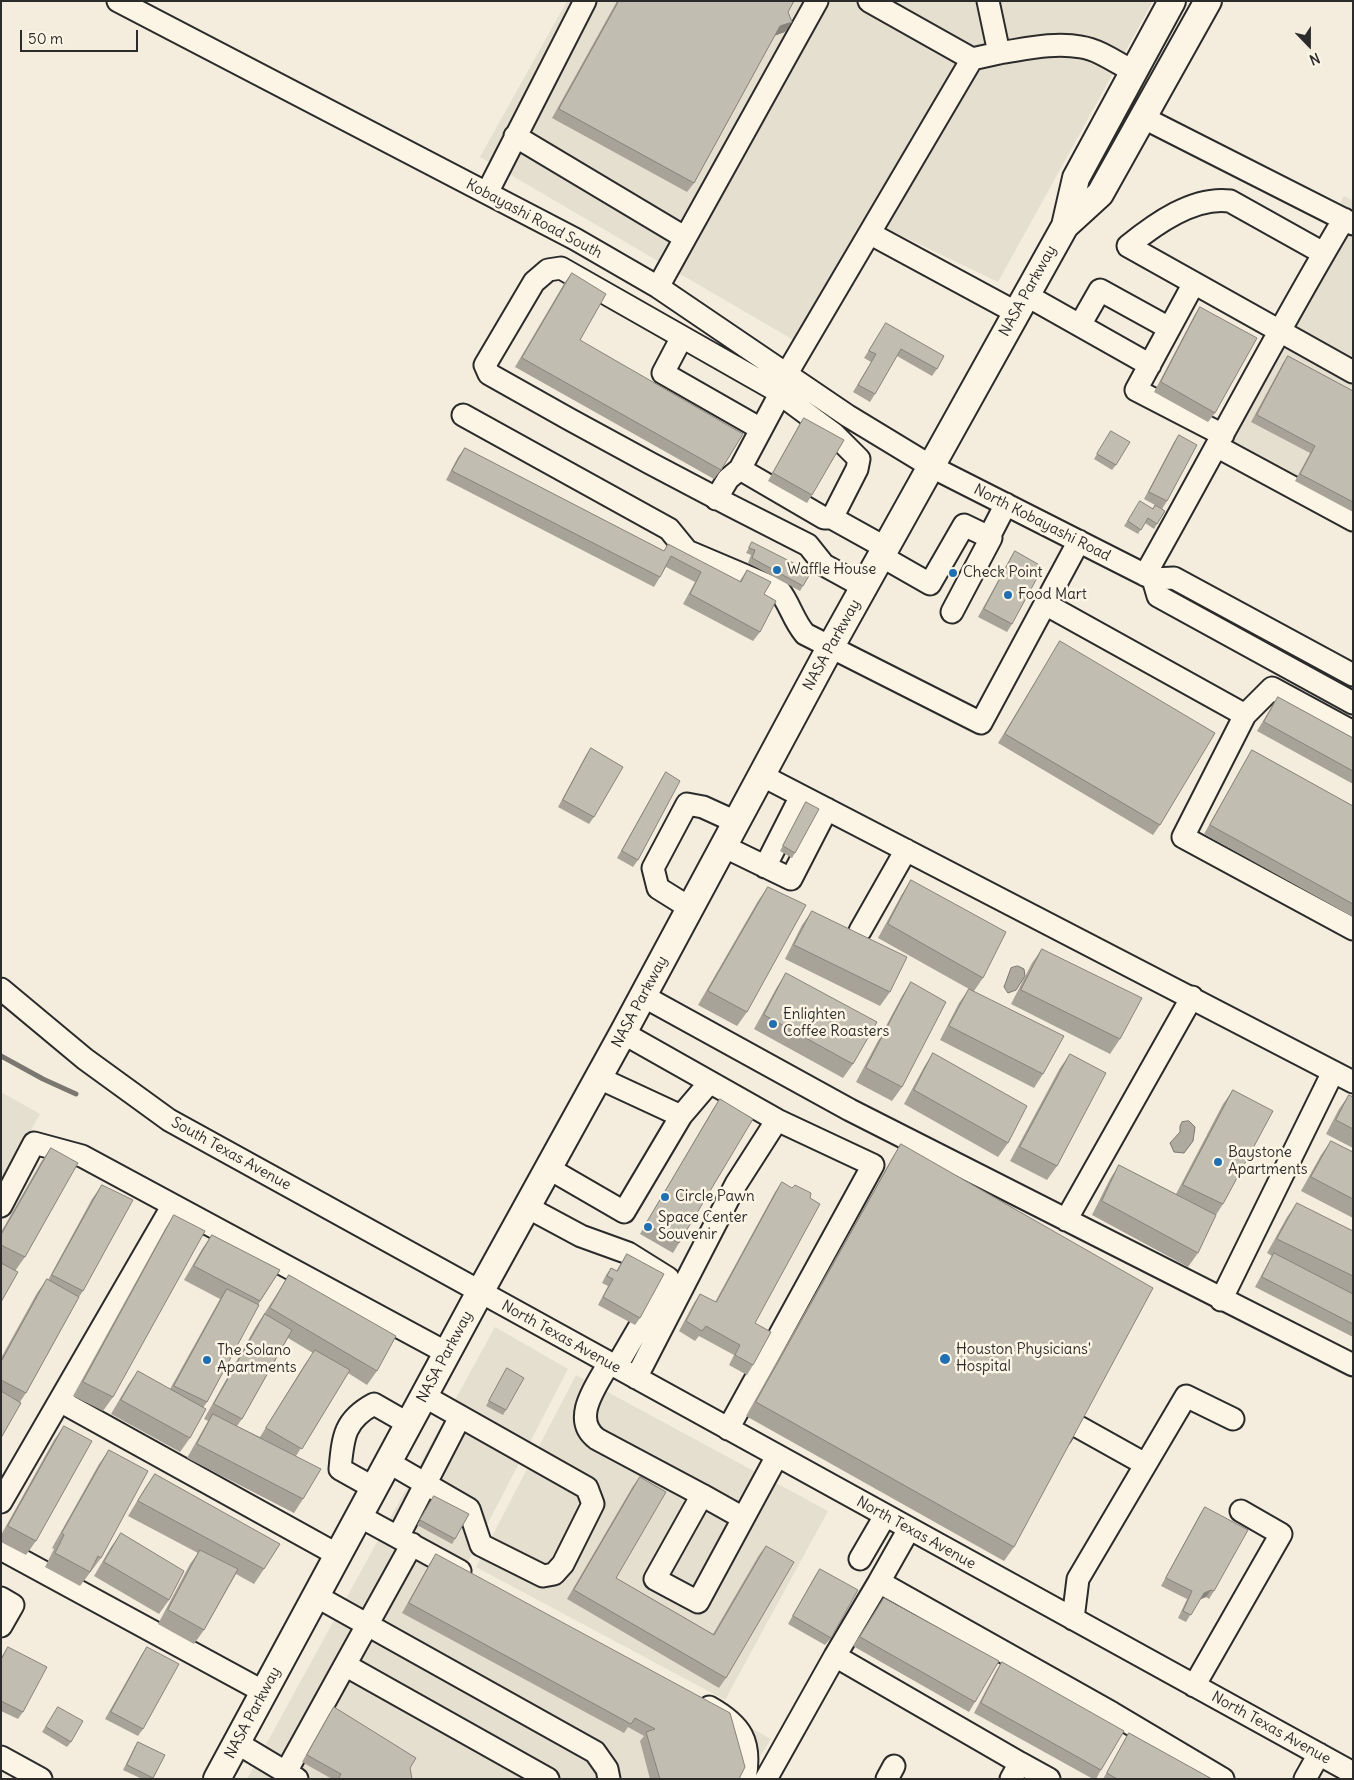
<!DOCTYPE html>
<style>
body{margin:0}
#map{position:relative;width:1354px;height:1780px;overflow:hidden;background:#f4edde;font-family:Delius,sans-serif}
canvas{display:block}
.frame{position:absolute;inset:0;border:2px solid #2b2b2b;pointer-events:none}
.north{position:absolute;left:1284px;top:20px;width:50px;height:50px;-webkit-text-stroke:4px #fcf5e5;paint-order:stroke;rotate:158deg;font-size:14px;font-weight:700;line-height:20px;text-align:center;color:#2b2b2b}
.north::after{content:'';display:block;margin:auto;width:18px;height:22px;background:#2b2b2b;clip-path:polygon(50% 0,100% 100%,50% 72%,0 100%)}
.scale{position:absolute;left:20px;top:30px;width:118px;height:22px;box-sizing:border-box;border:2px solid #2b2b2b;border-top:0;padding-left:6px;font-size:15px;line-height:18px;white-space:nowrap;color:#2b2b2b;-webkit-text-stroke:4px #fcf5e5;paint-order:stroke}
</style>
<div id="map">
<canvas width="1354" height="1780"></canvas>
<div class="frame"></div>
<div class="north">N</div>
<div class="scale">50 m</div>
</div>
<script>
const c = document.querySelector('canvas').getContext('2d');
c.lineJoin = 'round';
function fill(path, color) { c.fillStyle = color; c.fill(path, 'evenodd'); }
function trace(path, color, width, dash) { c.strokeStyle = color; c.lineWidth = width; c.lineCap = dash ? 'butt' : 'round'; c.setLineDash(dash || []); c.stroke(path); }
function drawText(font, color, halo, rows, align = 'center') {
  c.font = font + ' Delius,sans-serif'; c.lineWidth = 5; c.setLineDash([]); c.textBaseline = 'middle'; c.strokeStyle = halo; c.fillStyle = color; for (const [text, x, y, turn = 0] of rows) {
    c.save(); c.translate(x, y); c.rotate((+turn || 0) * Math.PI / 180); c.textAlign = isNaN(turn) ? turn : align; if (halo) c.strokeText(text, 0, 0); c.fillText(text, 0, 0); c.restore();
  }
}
fill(new Path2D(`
 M567,1H1153L998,282L869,220L795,341L480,157Z
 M1344,196L1353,201V535L1205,447Z
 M1,1092L40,1114L1,1185Z
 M495,1327L568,1369L464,1569L771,1739L746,1779H247Z
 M576,1375L828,1511L725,1700L476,1567Z`), '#e5dfd0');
const water = new Path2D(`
 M1018,966L1024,969L1025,976L1016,990L1008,993L1004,987L1011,968Z
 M1189,1121L1195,1127L1193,1141L1184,1153L1174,1152L1170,1143L1180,1132V1126L1182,1122Z`);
fill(water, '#afaaa0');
trace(water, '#7a7771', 1);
trace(new Path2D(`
 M1,1056L43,1079L76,1094`), '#7a7771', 5);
const minor = new Path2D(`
 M118,1L575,239L658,287L848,416L932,467L1153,579L1174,578L1353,675
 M869,1L972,59
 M988,1L999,53C1026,49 1054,42 1081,47C1100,50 1117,63 1134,72
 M1142,117L1353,224
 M515,136L684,237
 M487,193L585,1
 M871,234L1017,313
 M1323,253L1230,201C1194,196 1155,224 1128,246L1353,372
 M1194,283L1136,390L1223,435
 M658,287L817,1
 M1026,295L1150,365
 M1080,325L1100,290L1169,328
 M682,337L663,373L761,429
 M784,373L772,388L561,268L548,270L534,282L485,365L489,374C594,434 700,491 808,545L824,565L864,587
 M786,375L972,59L999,53
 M772,388L834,434L859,459L857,469L832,518L886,548
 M463,415L669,529L687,551L779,590C790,604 793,620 805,634L981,723L1079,541
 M1218,447L1353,520
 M740,469L780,394
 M716,499L728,479L740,469L824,518H832
 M881,556L930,584L964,525L989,537L1006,504
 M1145,575C1212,457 1274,336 1344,219
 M1153,579L1158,596L1353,703
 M1047,605L1245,715
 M952,612L991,538L989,537
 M1353,732L1272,688L1245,715L1183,837L1353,929
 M761,775L1353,1082
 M723,846L791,879L827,809
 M765,867L801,796
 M690,908L658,888L653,868L687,804L703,807L736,822
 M860,931L906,850
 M1,989L85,1059L169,1120L1353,1773
 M643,996L850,1110L1353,1365
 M623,1033L777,1120L873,1165L728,1429
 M599,1078L681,1116
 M548,1168L624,1212L681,1116L710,1082
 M1,1206L34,1143L82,1156L447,1353
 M527,1207L581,1236L628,1253L668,1278L616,1367
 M1066,1220L1192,997
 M1221,1300L1333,1072
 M609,1363C597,1385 570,1419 597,1439L702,1495L655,1579L698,1602L777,1456
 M636,1378L736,1184L777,1120
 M60,1401L338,1555
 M1061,1435L1068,1421L1145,1464
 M388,1462L469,1509L481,1545L543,1576L554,1574L563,1564L593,1504L587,1488L424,1396
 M374,1488L340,1469C343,1437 344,1420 374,1404L409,1424
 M702,1495L743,1518
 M1,1502L173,1205
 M359,1516L460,1571
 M909,1529L879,1582L1112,1713L1223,1779
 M398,1537L460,1417
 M412,1544L345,1665L548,1779
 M1,1549L264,1692
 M860,1559L885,1516
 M316,1596L595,1752L607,1769L609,1779
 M1,1598L13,1605L1,1626
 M1073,1619L1078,1579L1186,1396L1233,1419
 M835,1656L879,1582
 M1194,1686L1281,1534L1241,1511
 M709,1707C741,1725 752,1741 745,1779
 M237,1743L297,1779
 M1,1757L41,1779
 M286,1772L345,1665
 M766,1779L835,1656L1020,1763
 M887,1779L894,1766
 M1011,1779L1020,1763L1049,1779
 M1305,1779L1319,1754`);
const major = new Path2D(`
 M1065,226L1100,194L1208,1
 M217,1779L480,1292L623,1033L831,646L1065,226L1076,178L1172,1`);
trace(minor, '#2b2b2b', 25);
trace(major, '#2b2b2b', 30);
trace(minor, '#fcf5e5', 21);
trace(major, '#fcf5e5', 26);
fill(new Path2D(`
 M617,1H794L788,12L785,32L775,35L694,183L687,192L552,118Z
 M572,273L580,340L721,470L714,479L515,367L565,282Z
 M1200,307L1215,413L1208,422L1154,392L1194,316Z
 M886,323L937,369L932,376L897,356L875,394L870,402L853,392L871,362L864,358Z
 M1288,356L1353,391V512L1295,481L1310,453L1251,422L1283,363Z
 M804,418L812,495L807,503L768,481L799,425Z
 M1111,431L1116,465L1112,470L1094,459Z
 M1179,435L1167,501L1162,509L1155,505L1157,524L1154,529L1145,523L1138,534L1124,526L1137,506L1152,509L1155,505L1144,499L1174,442Z
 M465,448L664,551L668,544L739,582L747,570L764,594L760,632L753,641L683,604L695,582L666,567L654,587L446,480L458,457Z
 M752,542L803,586L800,591L748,563L751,555L746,553Z
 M1015,551L1012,624L1007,632L978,617L1010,559Z
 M1060,641L1160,825L1153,835L998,743L1054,651Z
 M1278,697L1353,738V784L1257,731L1272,706Z
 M591,748L594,817L589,824L558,807L586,755Z
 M1252,750L1353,806V917L1204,834L1246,760Z
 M666,772L638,860L633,867L617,858L661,780Z
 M806,802L795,853L792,858L780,851L803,807Z
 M911,880L983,978L974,991L1043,1074L1034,1088L940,1040L959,1003L969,989L878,938L902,894Z
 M768,887L747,1012L737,1026L698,1005L758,901Z
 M812,911L890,992L880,1006L785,959L802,925Z
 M1042,949L1120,1039L1110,1054L1011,1004L1032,963Z
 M786,973L853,1064L843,1078L754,1029L777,987Z
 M911,982L902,1087L892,1101L856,1082L902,996Z
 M933,1053L1008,1143L998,1157L904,1104L924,1067Z
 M1070,1054L1057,1166L1047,1180L1010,1161L1060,1068Z
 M1233,1090L1223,1204L1216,1215L1198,1253L1188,1267L1092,1215L1110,1179L1119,1165L1176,1194L1223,1104Z
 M1349,1095L1353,1097V1148L1326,1134L1339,1109Z
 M720,1099L679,1243L673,1253L640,1234L713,1109Z
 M1331,1141L1353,1152V1218L1301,1191L1321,1155Z
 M901,1144L1014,1547L1004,1561L746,1416L892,1158Z
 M51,1148L25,1257L15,1271L1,1302V1232L41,1162Z
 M782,1182L755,1323L753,1365L747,1375L729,1365L734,1355L699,1336L695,1341L679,1331L694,1303L700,1294L715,1302L775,1192Z
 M102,1185L83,1291L79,1297L26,1393L20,1402L1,1438V1358L37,1293L47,1279L48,1280L92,1199Z
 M1297,1203L1353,1231V1337L1255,1287L1268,1263L1272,1256L1267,1253L1287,1217Z
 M174,1215L113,1397L103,1411L73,1396L165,1229Z
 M212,1235L280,1270L258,1305L207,1402L203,1408L190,1438L180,1452L111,1414L128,1385L138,1371L170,1389L220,1299L184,1280L202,1249Z
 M627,1254L640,1318L635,1325L598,1305L608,1286L602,1283L606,1275L611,1268L616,1271Z
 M289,1275L377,1371L367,1385L348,1373L296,1456L303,1499L294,1513L187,1458L204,1428L208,1421L204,1419L255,1328ZM288,1338L313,1353L305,1364L260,1437L237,1426L242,1419Z
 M507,1368L506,1410L503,1415L486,1406Z
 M64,1426L36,1541L26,1555L1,1542V1535L54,1440Z
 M109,1450L101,1558L80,1586L45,1567L54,1549L52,1548L99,1464Z
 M155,1474L264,1569L254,1584L236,1574L204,1630L194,1644L158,1624L190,1564L198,1553L128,1516L145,1488Z
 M640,1477L616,1578L713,1634L759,1555L766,1546L726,1678L719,1688L567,1599L633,1486Z
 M434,1496L455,1539L452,1544L417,1525Z
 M1205,1507L1214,1591L1209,1599L1206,1597L1200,1599L1186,1622L1178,1618L1187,1599L1161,1586L1200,1514Z
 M121,1533L169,1600L159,1614L94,1576L111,1547Z
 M436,1554L739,1779H650L640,1741L644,1736L628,1727L624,1733L402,1613L430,1563Z
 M820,1569L831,1638L825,1645L788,1624L815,1576Z
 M884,1598L975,1702L969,1712L853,1646Z
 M8,1647L23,1712L18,1719L1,1711V1658Z
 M147,1647L143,1729L138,1736L105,1719L142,1654Z
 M1002,1662L1101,1770L1096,1779H1093L974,1713L996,1671Z
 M58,1707L71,1742L67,1747L42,1732Z
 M334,1707L410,1768L412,1779H332L302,1762L329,1714Z
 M1129,1733L1212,1779H1103L1123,1743Z
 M138,1742L165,1755L153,1779H142L123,1770L135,1746Z`), '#a7a398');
fill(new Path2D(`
 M792,22L785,32L774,36L780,26Z
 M1211,1590L1206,1597L1199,1600L1204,1593Z`), '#88847c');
const building = new Path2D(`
 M619,1H794L788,12L792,22L780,26L694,183L559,109Z
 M572,273L606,294L580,340L743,434L721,470L522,358Z
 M1200,307L1257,338L1215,413L1161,382Z
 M886,323L944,356L937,369L901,349L875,394L858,385L876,354L869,351Z
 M1288,356L1353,391V502L1300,474L1315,446L1257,415Z
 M804,418L844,440L812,495L773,473Z
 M1111,431L1130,442L1116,465L1097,454Z
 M1179,435L1197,445L1167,501L1149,492Z
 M465,448L664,551L668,544L741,582L747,570L771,582L764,594L776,601L760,632L690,594L701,572L671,556L660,577L452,471Z
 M1140,501L1153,509L1155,505L1165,511L1157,524L1148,518L1141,530L1128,521Z
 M752,542L811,572L803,586L752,558L755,550L749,548Z
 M1015,551L1043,567L1012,624L984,609Z
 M1060,641L1215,733L1160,825L1005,734Z
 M1278,697L1353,738V771L1264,722Z
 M591,748L623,767L594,817L563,800Z
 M1252,750L1353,806V904L1210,825Z
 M666,772L680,781L638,860L622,851Z
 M806,802L819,809L795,853L783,846Z
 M911,880L1006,932L983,978L888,924Z
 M768,887L806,905L747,1012L708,991Z
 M812,911L907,957L890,992L794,945Z
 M1042,949L1142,998L1120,1039L1021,990Z
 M786,973L877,1022L853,1064L764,1015Z
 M911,982L946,1002L902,1087L866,1068Z
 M969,989L1064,1036L1043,1074L949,1026Z
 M933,1053L1027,1106L1008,1143L914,1090Z
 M1070,1054L1106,1073L1057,1166L1020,1147Z
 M1233,1090L1273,1111L1223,1204L1183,1185Z
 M1349,1095L1353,1097V1129L1336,1120Z
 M720,1099L753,1119L679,1243L646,1224Z
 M1331,1141L1353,1152V1199L1311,1177Z
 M901,1144L1153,1288L1014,1547L756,1402Z
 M51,1148L78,1163L25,1257L1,1245V1235Z
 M1119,1165L1216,1215L1198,1253L1102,1201Z
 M782,1182L792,1188L795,1185L811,1193L810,1198L820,1204L755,1323L771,1332L753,1365L735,1355L740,1345L706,1326L702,1331L686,1321L700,1294L716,1302Z
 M102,1185L133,1200L83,1291L52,1275Z
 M1297,1203L1353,1231V1276L1277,1239Z
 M174,1215L205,1231L113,1397L83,1382Z
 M212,1235L280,1270L260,1301L194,1266Z
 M1274,1253L1353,1294V1324L1262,1277Z
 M627,1254L664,1274L640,1318L603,1297L613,1279L607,1276L611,1268L617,1271Z
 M1,1263L18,1272L1,1302Z
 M289,1275L396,1336L377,1371L270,1308Z
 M47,1279L79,1297L26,1393L1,1380V1362Z
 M227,1289L259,1305L207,1402L174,1386Z
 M265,1314L292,1330L242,1419L214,1404Z
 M315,1350L350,1370L302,1449L266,1428Z
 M507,1368L524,1378L506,1410L489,1401Z
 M138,1371L206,1409L190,1438L121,1400Z
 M1,1391L21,1403L1,1438Z
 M213,1414L321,1469L303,1499L197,1444Z
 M64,1426L92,1441L36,1541L8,1526Z
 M109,1450L148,1471L101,1558L98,1556L90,1572L55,1553L64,1535L62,1533Z
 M155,1474L280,1544L264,1569L138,1501Z
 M640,1477L666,1492L616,1578L714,1635L766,1546L794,1562L726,1678L574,1590Z
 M434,1496L469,1514L455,1539L420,1520Z
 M1205,1507L1248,1530L1214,1591L1211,1590L1204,1593L1191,1615L1183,1611L1192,1591L1166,1578Z
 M121,1533L184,1571L169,1600L104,1562Z
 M200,1550L238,1569L204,1630L168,1610Z
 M436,1554L730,1713L745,1767L739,1779H660L646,1732L655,1729L635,1718L631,1724L409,1603Z
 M820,1569L858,1590L831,1638L793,1616Z
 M884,1598L999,1661L975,1702L860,1637Z
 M8,1647L47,1667L23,1712L1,1701V1660Z
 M147,1647L179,1664L143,1729L111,1712Z
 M1002,1662L1124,1731L1101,1770L981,1703Z
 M58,1707L83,1721L71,1742L46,1727Z
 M334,1707L416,1758L410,1768L412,1779H339V1778L341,1774L307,1755Z
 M1129,1733L1212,1779H1117L1107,1773Z
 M138,1742L165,1755L153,1778L127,1765Z`);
fill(building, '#c2bdb1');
trace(building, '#88847c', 1);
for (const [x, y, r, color] of [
 [777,570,5,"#1f6fb2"],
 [953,573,5,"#1f6fb2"],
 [1008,595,5,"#1f6fb2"],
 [773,1024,5,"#1f6fb2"],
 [1218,1162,5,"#1f6fb2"],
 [665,1197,5,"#1f6fb2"],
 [648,1227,5,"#1f6fb2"],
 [945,1359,6,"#1f6fb2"],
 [207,1360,5,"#1f6fb2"]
]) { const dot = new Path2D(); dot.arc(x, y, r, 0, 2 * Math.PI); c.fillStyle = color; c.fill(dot); trace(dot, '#fcf5e5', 2); }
drawText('15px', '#2b2b2b', '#fcf5e5', [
 ["Kobayashi Road South",534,219,28],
 ["NASA Parkway",1028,291,-61],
 ["North Kobayashi Road",1042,523,27],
 ["NASA Parkway",832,645,-61],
 ["NASA Parkway",640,1002,-62],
 ["South Texas Avenue",231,1154,29],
 ["North Texas Avenue",561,1337,29],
 ["NASA Parkway",445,1357,-62],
 ["North Texas Avenue",916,1533,29],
 ["NASA Parkway",253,1713,-62],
 ["North Texas Avenue",1271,1728,29]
]);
drawText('15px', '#2b2b2b', '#fcf5e5', [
 ["Waffle House",787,570],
 ["Check Point",963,573],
 ["Food Mart",1018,595],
 ["Enlighten",783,1015],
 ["Coffee Roasters",783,1032],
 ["Baystone",1228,1153],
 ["Apartments",1228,1170],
 ["Circle Pawn",675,1197],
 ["Space Center",658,1218],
 ["Souvenir",658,1235],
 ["Houston Physicians'",956,1350],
 ["Hospital",956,1367],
 ["The Solano",217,1351],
 ["Apartments",217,1368]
], 'left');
</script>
